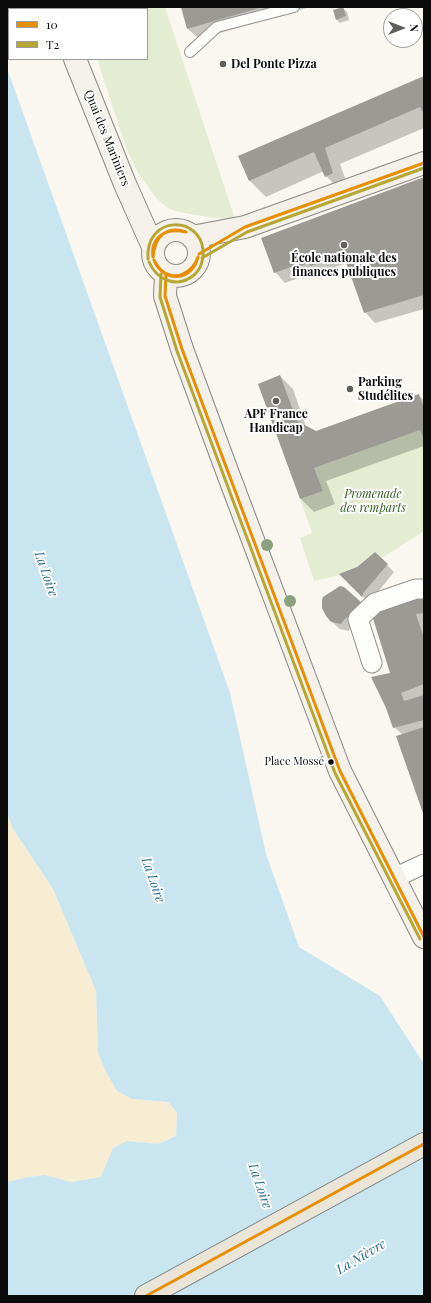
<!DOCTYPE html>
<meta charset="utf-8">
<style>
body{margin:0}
#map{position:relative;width:431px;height:1303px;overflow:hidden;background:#f9f7ef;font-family:"Playfair Display",serif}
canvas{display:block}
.frame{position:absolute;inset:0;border:8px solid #0b0b0b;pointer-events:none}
.legend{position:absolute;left:8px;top:8px;width:140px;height:52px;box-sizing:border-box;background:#fff;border:1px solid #9d9d9d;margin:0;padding:5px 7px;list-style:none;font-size:12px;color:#0b0b0b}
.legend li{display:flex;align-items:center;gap:8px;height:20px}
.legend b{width:20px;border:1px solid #9d9d9d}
.north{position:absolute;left:383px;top:8px;width:40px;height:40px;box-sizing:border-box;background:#fff;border:1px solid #9d9d9d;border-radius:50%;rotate:90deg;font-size:11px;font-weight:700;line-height:16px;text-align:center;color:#0b0b0b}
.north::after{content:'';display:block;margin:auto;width:14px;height:18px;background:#5e5e5b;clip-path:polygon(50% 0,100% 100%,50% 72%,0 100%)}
</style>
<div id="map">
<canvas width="431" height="1303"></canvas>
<div class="frame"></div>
<ul class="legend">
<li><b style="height:5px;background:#e88f01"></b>10</li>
<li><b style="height:5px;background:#b6a735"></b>T2</li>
</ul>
<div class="north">N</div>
</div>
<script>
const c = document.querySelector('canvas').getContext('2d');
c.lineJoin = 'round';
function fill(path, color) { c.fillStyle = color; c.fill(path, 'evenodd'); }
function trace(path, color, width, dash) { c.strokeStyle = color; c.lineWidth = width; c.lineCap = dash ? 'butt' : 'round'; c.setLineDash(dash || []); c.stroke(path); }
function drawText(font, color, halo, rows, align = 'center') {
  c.font = font + ' "Playfair Display",serif'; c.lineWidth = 4; c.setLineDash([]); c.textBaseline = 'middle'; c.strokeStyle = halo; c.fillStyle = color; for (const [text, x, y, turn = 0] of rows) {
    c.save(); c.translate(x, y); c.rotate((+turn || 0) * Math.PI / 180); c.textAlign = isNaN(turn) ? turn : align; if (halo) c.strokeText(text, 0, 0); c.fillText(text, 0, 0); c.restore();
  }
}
fill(new Path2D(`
 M81,7H165L235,219L214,218L179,212L168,208L157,199L138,173L127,150L97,59H147V9H82Z
 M420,430L423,437H424V531L382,558L375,552L354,568L340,575L314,581L300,538L312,533L300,499L322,491L314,468Z`), '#e4edd1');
fill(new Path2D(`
 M7,813L13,829L53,889L96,991L98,1053L107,1074L117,1091L132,1099L168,1102L177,1113L176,1136L158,1144L127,1141L101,1177L71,1182L45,1175L28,1177L7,1182Z`), '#f7edd3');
fill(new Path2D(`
 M7,68L230,693L266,854L299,947L380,996L424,1064V1296H7V1182L28,1177L45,1175L71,1182L101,1177L113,1148L127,1141L158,1144L176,1136L177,1113L168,1102L132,1099L117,1091L107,1074L98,1053L96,991L53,889L13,829L7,813Z`), '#c9e5f0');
fill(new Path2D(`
 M182,7H310L199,39L188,29Z
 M343,8L347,12L349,20L340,23L337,20Z
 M424,77V128L340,164L349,189L342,192L326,176L324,171L266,197L250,181L239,157Z
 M424,177V309L375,323L365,312L347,263L335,267L336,271L321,276L318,273L303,279L301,277L285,283L275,272Z
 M280,376L293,389L306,427L316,432L418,395L424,400V446L326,481L335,504L314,512L301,499Z
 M375,553L394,572L369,603L341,574L357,567Z
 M424,596V814L403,735L394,727L392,674L372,613Z
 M361,603L369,611L350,628L349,631L340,629L329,619Z`), '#0003');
fill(new Path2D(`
 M181,7H263L187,29Z
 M343,7L346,16L336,20L333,10Z
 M424,76V114L420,107L325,148L333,173L325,177L314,152L249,181L238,156Z
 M424,177V295L364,313L342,251L325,257L326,261L310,266L309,263L291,269V267L274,273L261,238Z
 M280,375L297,421L316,431L419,394L424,409V437H423L420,430L314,468L323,491L300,499L258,384Z
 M375,552L388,564L364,592L362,597L339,574L357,567Z
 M340,586L344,587L362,603L343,621L341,624L331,622L326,616L322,608V600L323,597Z
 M424,595V613L416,614L424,638V684L401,693L404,701L424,695V720L393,728L386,708L371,677L390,673L371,612Z
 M424,727V816L396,736Z`), '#9c9a95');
const lane = new Path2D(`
 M190,52L217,27L294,7`);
const street = new Path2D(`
 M372,663L358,619L375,603L416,589H424
 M394,878L424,864`);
const secondary = new Path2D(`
 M58,7V9
 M75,59L125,184L153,247
 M153 253a23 23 0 1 1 46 0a23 23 0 1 1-46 0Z
 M192,237L245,227L424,163
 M166,274L165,296L182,349L227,471L340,771L424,937`);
const primary = new Path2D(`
 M146,1296L424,1144`);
trace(lane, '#92918e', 12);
trace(street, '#92918e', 21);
trace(secondary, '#898884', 24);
trace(primary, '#7f7f7b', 24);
trace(lane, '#fefefd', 10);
trace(street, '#fefefd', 19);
trace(secondary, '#f3f1e9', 22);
trace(primary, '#eae5d9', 22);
trace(new Path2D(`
 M199,254L245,227L424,163
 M153,257C150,238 168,225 186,232
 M153,257C155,236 164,227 186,232
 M154,260C156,263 158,268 162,271C176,282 193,272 198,257
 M154,260C163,283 192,282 198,257
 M166,274L165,296L182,349L340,771L424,937
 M146,1296L424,1144`), '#e88f01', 3);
trace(new Path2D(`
 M202,258L247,232L424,168
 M148,259C145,215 200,215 203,250C204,259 201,269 194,275C177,289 157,280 149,262
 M161,274L160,297L177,351L335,773L420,939`), '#b6a735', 3);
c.fillStyle = '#8ca27e';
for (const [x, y] of [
 [267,545],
 [290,601]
]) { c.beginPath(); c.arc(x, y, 6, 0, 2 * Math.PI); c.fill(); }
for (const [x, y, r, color] of [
 [223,64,4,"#5e5e5b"],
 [344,245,4,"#5e5e5b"],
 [350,389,4,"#5e5e5b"],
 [276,401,4,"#5e5e5b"],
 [331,762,3.5,"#0b0b0b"]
]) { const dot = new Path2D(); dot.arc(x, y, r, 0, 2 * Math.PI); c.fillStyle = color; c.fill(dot); trace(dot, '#fff', 1.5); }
drawText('11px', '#0b0b0b', '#fff', [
 ["Place Mossé",324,762]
], 'right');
drawText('bold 12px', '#0b0b0b', '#fff', [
 ["Del Ponte Pizza",231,64],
 ["École nationale des",344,258,"center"],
 ["finances publiques",344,272,"center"],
 ["Parking",358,382],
 ["Studélites",358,396],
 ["APF France",276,414,"center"],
 ["Handicap",276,428,"center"]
], 'left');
drawText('12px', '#0b0b0b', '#fff', [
 ["Quai des Mariniers",107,138,68]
]);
drawText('italic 12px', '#325c22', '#fff', [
 ["Promenade",373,494],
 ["des remparts",373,508]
]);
drawText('italic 13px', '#216791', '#fff', [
 ["La Loire",46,574,71],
 ["La Loire",153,880,71],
 ["La Loire",260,1186,71],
 ["La Nièvre",361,1257,-31]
]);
</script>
